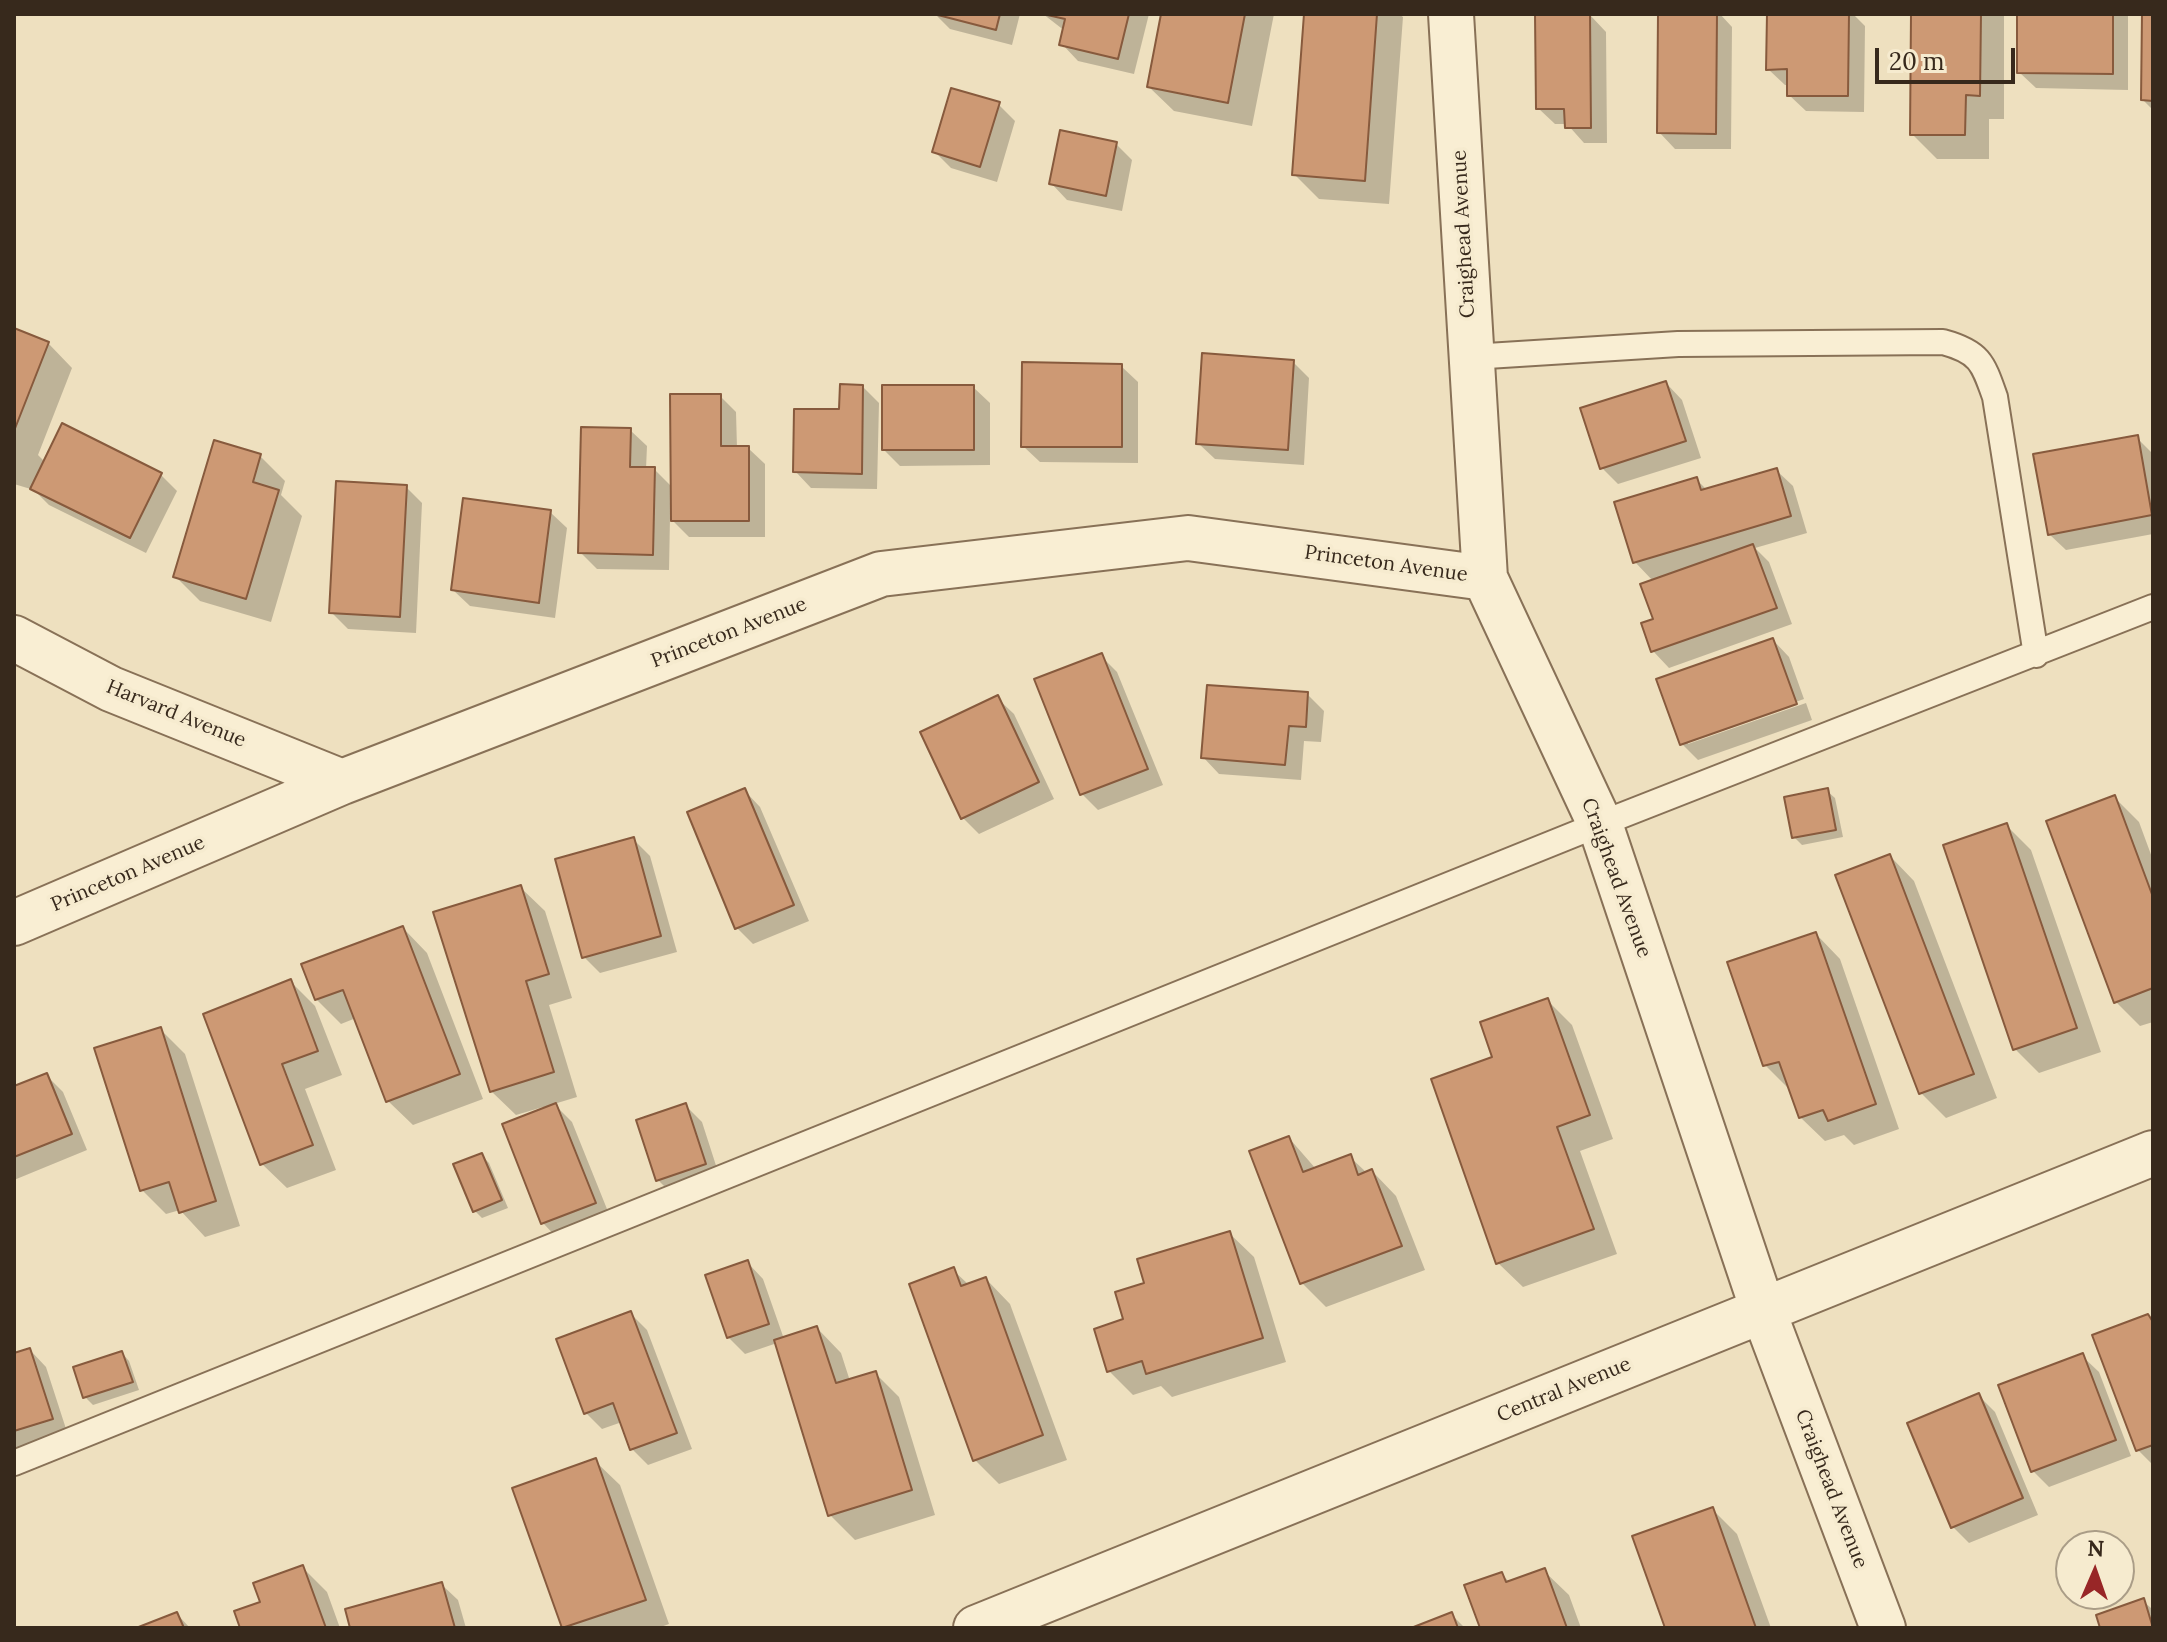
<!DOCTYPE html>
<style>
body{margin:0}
#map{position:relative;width:2167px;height:1642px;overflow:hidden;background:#eee0bf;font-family:Lora,serif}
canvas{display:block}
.frame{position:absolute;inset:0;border:16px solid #37291c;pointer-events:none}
.north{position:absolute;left:2055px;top:1530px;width:80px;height:80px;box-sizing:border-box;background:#f6ebcf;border:2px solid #aa9d87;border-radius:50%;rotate:2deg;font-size:22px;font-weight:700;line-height:32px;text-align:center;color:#37291c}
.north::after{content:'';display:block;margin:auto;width:28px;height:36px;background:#982627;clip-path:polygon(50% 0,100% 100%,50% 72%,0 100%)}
.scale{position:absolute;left:1875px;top:48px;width:140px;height:36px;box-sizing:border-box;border:4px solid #37291c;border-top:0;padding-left:10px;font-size:24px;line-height:28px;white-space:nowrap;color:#37291c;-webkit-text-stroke:6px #f6ebcf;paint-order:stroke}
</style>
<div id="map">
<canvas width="2167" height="1642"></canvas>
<div class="frame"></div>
<div class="north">N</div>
<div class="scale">20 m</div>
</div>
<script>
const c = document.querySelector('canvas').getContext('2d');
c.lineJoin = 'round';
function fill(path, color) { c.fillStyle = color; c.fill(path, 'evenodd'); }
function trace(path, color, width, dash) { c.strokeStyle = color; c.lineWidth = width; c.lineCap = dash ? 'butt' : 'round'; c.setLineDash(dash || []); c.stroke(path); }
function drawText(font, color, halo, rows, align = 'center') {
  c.font = font + ' Lora,serif'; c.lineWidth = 7; c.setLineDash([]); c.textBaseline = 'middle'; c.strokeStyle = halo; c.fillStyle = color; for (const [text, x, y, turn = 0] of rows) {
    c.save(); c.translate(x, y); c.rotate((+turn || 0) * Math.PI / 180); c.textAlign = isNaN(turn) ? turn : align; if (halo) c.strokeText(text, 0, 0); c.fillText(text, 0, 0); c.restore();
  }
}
fill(new Path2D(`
 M935,14H1020L1012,45L950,29Z
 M1043,14H1149L1134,74L1078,61L1062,44L1065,31Z
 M1163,14H1274L1252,126L1174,111L1149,87Z
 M1306,14H1399L1403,17L1389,204L1319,199L1294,174Z
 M1660,14H1720L1732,27L1731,149H1675L1659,132Z
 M1769,14H1853L1865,26L1864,112L1806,111L1789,95V85H1785L1768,69Z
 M1913,14H2004V119H1989V159H1937L1912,134Z
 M2019,14H2128V90L2036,88L2019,72Z
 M2144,14H2153V110L2143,100Z
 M1590,15L1606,32L1607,143H1584L1567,124H1555L1538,108Z
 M998,104L1015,121L997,182L951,168L934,151Z
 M1116,144L1132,160L1122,211L1067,200L1051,183Z
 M14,330L48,343L72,368L38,455L45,462L161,475L177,491L146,553L49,505L34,490L14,484Z
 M1293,362L1309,378L1304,465L1215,459L1198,443Z
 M1121,366L1138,382V463L1040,462L1023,446Z
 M1666,383L1682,400L1701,458L1618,484L1601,467Z
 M863,387L879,403L877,489L811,488L795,471Z
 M973,387L990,403V465L900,466L884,450Z
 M720,396L736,412L737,448H748L765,464V537H689L670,518L669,570L597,569L580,552L630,430L647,446L646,469H654L673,488Z
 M2137,438L2153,454V534L2066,550L2049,534Z
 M260,456L285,481L281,495L302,516L271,622L200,601L175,576Z
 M1776,470L1793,486L1807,533L1755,548L1769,562L1792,624L1669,668L1653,651V581L1635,562L1697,480L1707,490Z
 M406,487L422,503L416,633L348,629L331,612Z
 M550,512L567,528L555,618L470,606L453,590Z
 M1773,640L1789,657L1804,699L1688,740V744L1806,703L1812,720L1698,760L1682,744Z
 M1101,656L1117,672L1163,785L1098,810L1082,794Z
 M1307,694L1324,711L1321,742L1304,741L1301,780L1219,774L1203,757Z
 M997,698L1014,714L1054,799L979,834L962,817Z
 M744,790L760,807L809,921L753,944L737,928Z
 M1827,791L1835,798L1843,837L1802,845L1794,837Z
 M2115,798L2139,822L2153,860V1022L2140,1026L2116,1002Z
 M2007,826L2031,850L2101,1052L2039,1073L2015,1049Z
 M634,840L650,856L677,952L600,973L584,957Z
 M1890,856L1914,881L1997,1098L1946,1118L1921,1093Z
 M520,887L545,911L572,998L549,1005L577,1097L554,1104L572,1122L611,1219L559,1240L543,1223V1107L516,1115L491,1091Z
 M403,928L427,953L483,1099L413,1125L388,1101L356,1018L341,1024L316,999Z
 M1816,934L1840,959L1899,1129L1854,1145L1844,1135L1825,1141L1800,1117L1790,1090L1765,1065Z
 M291,982L315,1006L342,1075L305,1089L336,1170L287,1188L262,1164Z
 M1547,1000L1572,1025L1613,1139L1580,1151L1617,1254L1523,1287L1498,1263L1495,1058Z
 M160,1029L185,1054L240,1226L205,1237L180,1210L166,1214L142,1190Z
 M46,1075L63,1092L87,1150L14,1180V1089Z
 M685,1105L702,1122L721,1181L674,1196L658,1180Z
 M1289,1138L1316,1169L1350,1157L1367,1173L1372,1171L1396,1196L1425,1270L1326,1307L1302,1283Z
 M481,1155L489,1163L508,1208L482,1218L475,1211Z
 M1229,1233L1254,1257L1286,1362L1172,1397L1161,1386L1133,1395L1109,1371L1126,1320L1147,1285Z
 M747,1262L763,1279L784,1339L817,1328L841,1353L850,1381L875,1373L899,1397L935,1515L855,1540L830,1515L777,1343L745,1354L728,1337Z
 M953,1270L969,1285L986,1279L1010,1304L1067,1460L999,1484L975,1460Z
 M630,1313L647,1330L692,1449L648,1465L631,1448L622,1422L602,1429L586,1413Z
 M2148,1316L2153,1321V1465L2138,1450Z
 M30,1350L46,1367L68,1435L19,1451L14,1446V1355Z
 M122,1353L129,1361L139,1390L93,1405L85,1397Z
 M2082,1356L2099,1372L2131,1456L2049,1487L2033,1471Z
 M1978,1395L1995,1412L2038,1515L1969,1543L1953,1527Z
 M595,1461L620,1485L669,1624L658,1628H564L514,1489Z
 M1712,1509L1737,1534L1771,1628H1667Z
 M302,1567L327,1592L340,1628H242L263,1603Z
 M1544,1571L1569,1595L1581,1628H1482L1502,1574L1510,1583Z
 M441,1584L458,1600L466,1628H352Z
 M2143,1601L2151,1608L2153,1628H2102Z
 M177,1614L190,1628H142Z
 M1451,1614L1465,1628H1417Z`), '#0003');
const building = new Path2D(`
 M934,14H1000L996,30Z
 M1043,14H1129L1118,59L1059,45L1065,19Z
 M1161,14H1245L1228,103L1147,87Z
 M1304,14H1377L1365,181L1292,175Z
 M1535,14H1590L1591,128H1565L1564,109H1536Z
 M1658,14H1717L1716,134L1657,133Z
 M1767,14H1849L1848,96H1787V69L1766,70Z
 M1911,14H1981L1980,96L1966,95L1965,135H1910Z
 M2017,14H2113V74L2017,73Z
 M2142,14H2153V101L2141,100Z
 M951,88L1000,102L980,167L932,152Z
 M1060,130L1117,142L1106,196L1049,184Z
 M14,328L49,342L14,431Z
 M1202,353L1294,360L1288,450L1196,444Z
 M1022,362L1122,364V447H1021Z
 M1666,381L1686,441L1600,469L1580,408Z
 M840,384L863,385L862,474L793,472L794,409H839Z
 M882,385H974V450H882Z
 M670,394H721V446H749V521H671Z
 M62,423L162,473L130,538L30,489Z
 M581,427L631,428L630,467H655L653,555L578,553Z
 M2138,435L2152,515L2048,535L2033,454Z
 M214,440L261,454L253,482L279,490L246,599L173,577Z
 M1777,468L1791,516L1633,563L1614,502L1697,477L1701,490Z
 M336,481L407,485L400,617L329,613Z
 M463,498L551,510L539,603L451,590Z
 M1753,544L1777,608L1651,652L1641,623L1653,619L1640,584Z
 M1773,638L1797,704L1680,745L1656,679Z
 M1102,653L1148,769L1080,795L1034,679Z
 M1207,685L1308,692L1306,727L1289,726L1285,765L1201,758Z
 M998,695L1039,782L961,819L920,732Z
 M745,788L794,905L735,929L687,812Z
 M1828,788L1836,830L1792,838L1784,797Z
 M2115,795L2153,897V988L2114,1003L2046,821Z
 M2007,823L2077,1028L2013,1050L1943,845Z
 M634,837L661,936L582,958L555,859Z
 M1890,854L1974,1074L1919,1094L1835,875Z
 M521,885L549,974L526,981L554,1072L490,1092L433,912Z
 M403,926L460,1074L386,1102L343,990L315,1000L301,964Z
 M1816,932L1876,1104L1828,1121L1823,1110L1799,1118L1779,1062L1763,1066L1727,962Z
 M291,979L318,1051L282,1064L313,1145L260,1165L203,1014Z
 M1548,998L1590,1115L1557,1127L1594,1229L1496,1264L1431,1079L1492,1057L1480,1022Z
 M161,1027L216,1201L179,1213L169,1182L140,1191L94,1048Z
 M47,1073L72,1134L14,1157V1086Z
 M556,1103L596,1203L541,1224L502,1124Z
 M686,1103L706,1164L656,1181L636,1120Z
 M1289,1136L1303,1172L1351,1154L1358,1175L1372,1169L1402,1246L1300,1284L1249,1151Z
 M482,1153L502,1200L473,1212L453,1164Z
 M1230,1231L1263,1338L1146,1374L1142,1361L1107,1372L1094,1329L1123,1319L1115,1292L1144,1283L1137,1259Z
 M748,1260L769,1324L727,1338L705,1275Z
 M954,1267L961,1286L986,1277L1043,1435L973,1461L909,1284Z
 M631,1311L677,1433L630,1450L613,1403L584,1414L556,1339Z
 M2148,1314L2153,1322V1445L2136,1451L2092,1335Z
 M817,1326L836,1383L876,1371L912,1490L828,1516L774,1340Z
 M30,1348L53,1419L14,1431V1353Z
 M122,1351L133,1382L83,1398L73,1367Z
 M2083,1353L2116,1440L2031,1472L1998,1385Z
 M1979,1393L2023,1498L1951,1528L1907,1423Z
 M596,1458L646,1600L562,1628L512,1488Z
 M1713,1507L1756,1628H1665L1632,1536Z
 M303,1565L326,1628H240L234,1611L260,1602L253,1583Z
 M1545,1568L1567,1628H1480L1464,1585L1502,1572L1506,1582Z
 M442,1582L455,1628H350L345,1609Z
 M2144,1598L2153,1628H2100L2096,1615Z
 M177,1612L184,1628H136Z
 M1452,1612L1458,1628H1411Z`);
fill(building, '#cd9974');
trace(building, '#875a3d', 2);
const lane = new Path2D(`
 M1471,357L1678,344L1943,342C1980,352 1983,363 1995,397L2036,655
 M14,1463L1600,824L2153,607`);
const street = new Path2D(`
 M1451,14L1485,578L1600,824L1763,1310L1883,1628
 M14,638L111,689L342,782
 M14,923L342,782L881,574L1188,538L1485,578
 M976,1628L2153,1153`);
trace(lane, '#887157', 28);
trace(street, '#887157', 48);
trace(lane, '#f9eed3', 24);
trace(street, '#f9eed3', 44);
drawText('20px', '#37291c', '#f6ebcf', [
 ["Craighead Avenue",1464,234,-93],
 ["Princeton Avenue",1386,564,8],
 ["Princeton Avenue",729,633,-21],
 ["Harvard Avenue",176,714,22],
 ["Princeton Avenue",128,874,-23],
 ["Craighead Avenue",1616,878,70],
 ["Central Avenue",1564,1390,-22],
 ["Craighead Avenue",1831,1489,69]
]);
</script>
